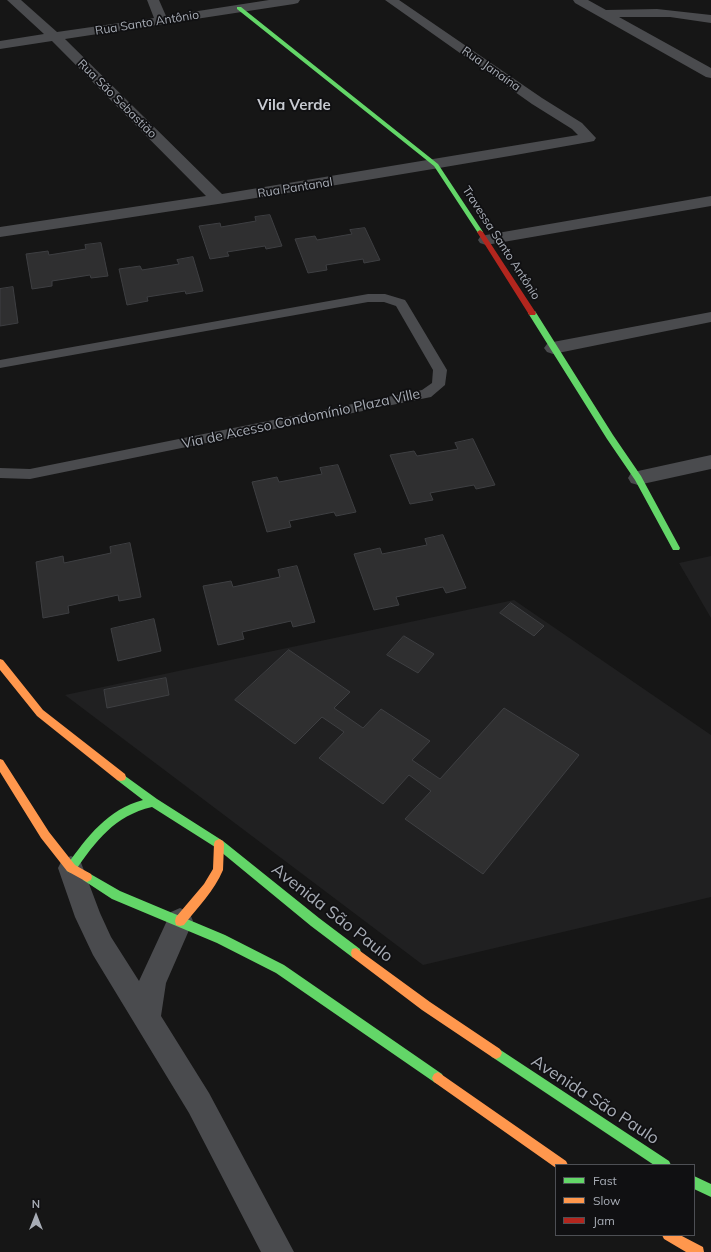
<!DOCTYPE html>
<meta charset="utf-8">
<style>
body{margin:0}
#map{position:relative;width:711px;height:1252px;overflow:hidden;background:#161616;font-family:Mulish,sans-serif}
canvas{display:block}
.legend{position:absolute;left:555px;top:1164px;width:140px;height:72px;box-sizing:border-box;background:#101012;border:1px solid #4d4f54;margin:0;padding:5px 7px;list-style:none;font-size:12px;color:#a8adb6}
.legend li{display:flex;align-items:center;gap:8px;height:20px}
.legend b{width:20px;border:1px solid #4d4f54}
.north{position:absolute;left:16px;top:1196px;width:40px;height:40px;-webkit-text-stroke:3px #101012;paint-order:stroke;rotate:0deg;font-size:11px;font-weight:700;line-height:16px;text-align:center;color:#a8adb6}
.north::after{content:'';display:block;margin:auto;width:14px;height:18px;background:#a8adb6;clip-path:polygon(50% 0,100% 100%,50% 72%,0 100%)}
</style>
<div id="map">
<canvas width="711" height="1252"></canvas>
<ul class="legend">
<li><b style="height:5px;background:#63d668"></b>Fast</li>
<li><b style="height:5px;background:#ff974d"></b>Slow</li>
<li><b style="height:5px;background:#b3261e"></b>Jam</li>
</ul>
<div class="north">N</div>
</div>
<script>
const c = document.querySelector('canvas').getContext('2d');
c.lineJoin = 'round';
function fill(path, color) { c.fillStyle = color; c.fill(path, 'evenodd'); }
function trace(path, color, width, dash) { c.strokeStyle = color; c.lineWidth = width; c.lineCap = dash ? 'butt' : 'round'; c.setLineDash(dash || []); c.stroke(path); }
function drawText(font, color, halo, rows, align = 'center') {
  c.font = font + ' Mulish,sans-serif'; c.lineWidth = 3.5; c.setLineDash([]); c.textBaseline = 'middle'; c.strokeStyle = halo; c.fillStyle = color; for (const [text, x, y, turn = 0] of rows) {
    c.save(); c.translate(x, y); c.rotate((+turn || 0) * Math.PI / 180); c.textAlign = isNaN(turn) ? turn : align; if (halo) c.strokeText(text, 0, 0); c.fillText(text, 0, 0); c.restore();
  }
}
fill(new Path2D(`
 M711,556V618L679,563Z
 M514,600L711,735V897L423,965L65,695Z`), '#202021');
const building = new Path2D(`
 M270,215L282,246L266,249L265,246L227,252L229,256L210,259L199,226L220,223L221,227L256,221L255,217Z
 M365,228L380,260L364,263L363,259L326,265L327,270L308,273L295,239L315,236L317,240L352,234L350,230Z
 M101,243L108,276L91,278L90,275L52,281V286L32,289L26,254L48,251L49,255L86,249L85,245Z
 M193,257L203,291L186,294L185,291L147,297L148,301L127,305L119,269L140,266L142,270L179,264L177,260Z
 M13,287L18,323L0,326V289Z
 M473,439L495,485L476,489L474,485L430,493L433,500L410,504L390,455L414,451L417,456L458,449L455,443Z
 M338,465L356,512L336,516L334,512L289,521L291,527L267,532L252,482L277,477L279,482L322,474L320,468Z
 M443,535L466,588L446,593L443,587L396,597L399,605L374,610L354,554L380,548L382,554L427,545L425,539Z
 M130,543L141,597L119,601L118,595L68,606L69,613L43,618L36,562L63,556L64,563L111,553L110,547Z
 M297,566L315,622L293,627L291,621L242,632L244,639L218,645L203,586L231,581L233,587L280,577L278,570Z
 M511,603L544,626L534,636L500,613Z
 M154,619L161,651L118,661L111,629Z
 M404,636L434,654L418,673L387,655Z
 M289,650L350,692L334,708L363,728L381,709L430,741L412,760L440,779L504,708L579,755L483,874L405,819L431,791L409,775L383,804L319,758L344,732L322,717L295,744L235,700Z
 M166,678L169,695L107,708L104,690Z`);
fill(building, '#2f2f30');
trace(building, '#3e3f42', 1);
fill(new Path2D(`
 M368,294H385L405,300L407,303L447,370L445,385L431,397L30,479L0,478V468L30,469L422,390L432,383L433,370L396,306L384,302H368L0,368V360Z`), '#4a4b4e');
fill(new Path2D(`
 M7,0H21L57,32L154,18L147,0H159L166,16L269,0H300L298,3L294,4L65,39L222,194L578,135L572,129L532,104L385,0H399L542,98L582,123L596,138L594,141L589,142C393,177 197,208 0,237V227L206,196L52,41L0,49V41L44,34Z
 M573,0H588L606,10L657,9L711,15V23L670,17H619L711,68V78L706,77L575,3Z
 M711,196V206L486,245L480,243L478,240L480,237L486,235Z
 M711,312V322L553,354L547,352L544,348L547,344L553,342Z
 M711,455V469L638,485L631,483L628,478L631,473L638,471Z
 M71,856L80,860L100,913L111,937L139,981L171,912L180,908L189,912L193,921L166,983L161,1016L209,1093L294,1252H261L189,1113L93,955L75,917L58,868L62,860Z`), '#4a4b4e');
fill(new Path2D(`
 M237,7H241L438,164L483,232L482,233H478L434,166L237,9Z
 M529,311H535L613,435L641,476L680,548L679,550H673L635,480L607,439L528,313Z
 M121,773L157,799L223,841L319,918L360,949L361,953L360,957L356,958L352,957L311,926L215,847L152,807C114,816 96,841 75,871L71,873L67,871L66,868L67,865C87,837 108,809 143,800L117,780L116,777L117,774Z
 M87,872L120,891L225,935L284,965L442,1074L444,1078L442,1082L438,1084L434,1082L276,973L217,943L112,899L83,880L82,877L83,874Z
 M496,1047L669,1161L671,1165H654L492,1057L490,1053L492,1049Z
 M694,1176L711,1184V1197L694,1189Z`), '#63d668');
fill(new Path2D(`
 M0,659L3,660L43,710L125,774L126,777L125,780L121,781L117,780L37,716L0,670Z
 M0,759L3,760L49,832L75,865L91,874L92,877L91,880L87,882L67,871L41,838L0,772Z
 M219,839L223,841L224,844L223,870C214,891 198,907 184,925L180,926L176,925L175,921L176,917L204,884L213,869L214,844L215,841Z
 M356,948L430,1002L500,1049L502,1053L500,1057L496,1059L492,1057L422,1010L352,957L351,953L352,949Z
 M438,1072L566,1161L568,1165H556V1168L434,1082L432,1078L434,1074Z
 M662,1235H680L703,1247L704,1252H686L664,1239Z`), '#ff974d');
fill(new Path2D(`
 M480,230L483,232L536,313L535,315H529L528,313L477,232Z`), '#b3261e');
drawText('12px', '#a8adb6', '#101012', [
 ["Rua Santo Antônio",147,23,-9],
 ["Rua Janaína",491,69,35],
 ["Rua São Sebastião",117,99,45],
 ["Rua Pantanal",295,188,-9],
 ["Travessa Santo Antônio",501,243,57]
]);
drawText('14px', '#a8adb6', '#101012', [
 ["Via de Acesso Condomínio Plaza Ville",301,419,-12]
]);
drawText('bold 15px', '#c8cbd2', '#101012', [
 ["Vila Verde",294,105]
]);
drawText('17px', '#a8adb6', '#101012', [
 ["Avenida São Paulo",332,913,38],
 ["Avenida São Paulo",595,1100,33]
]);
</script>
